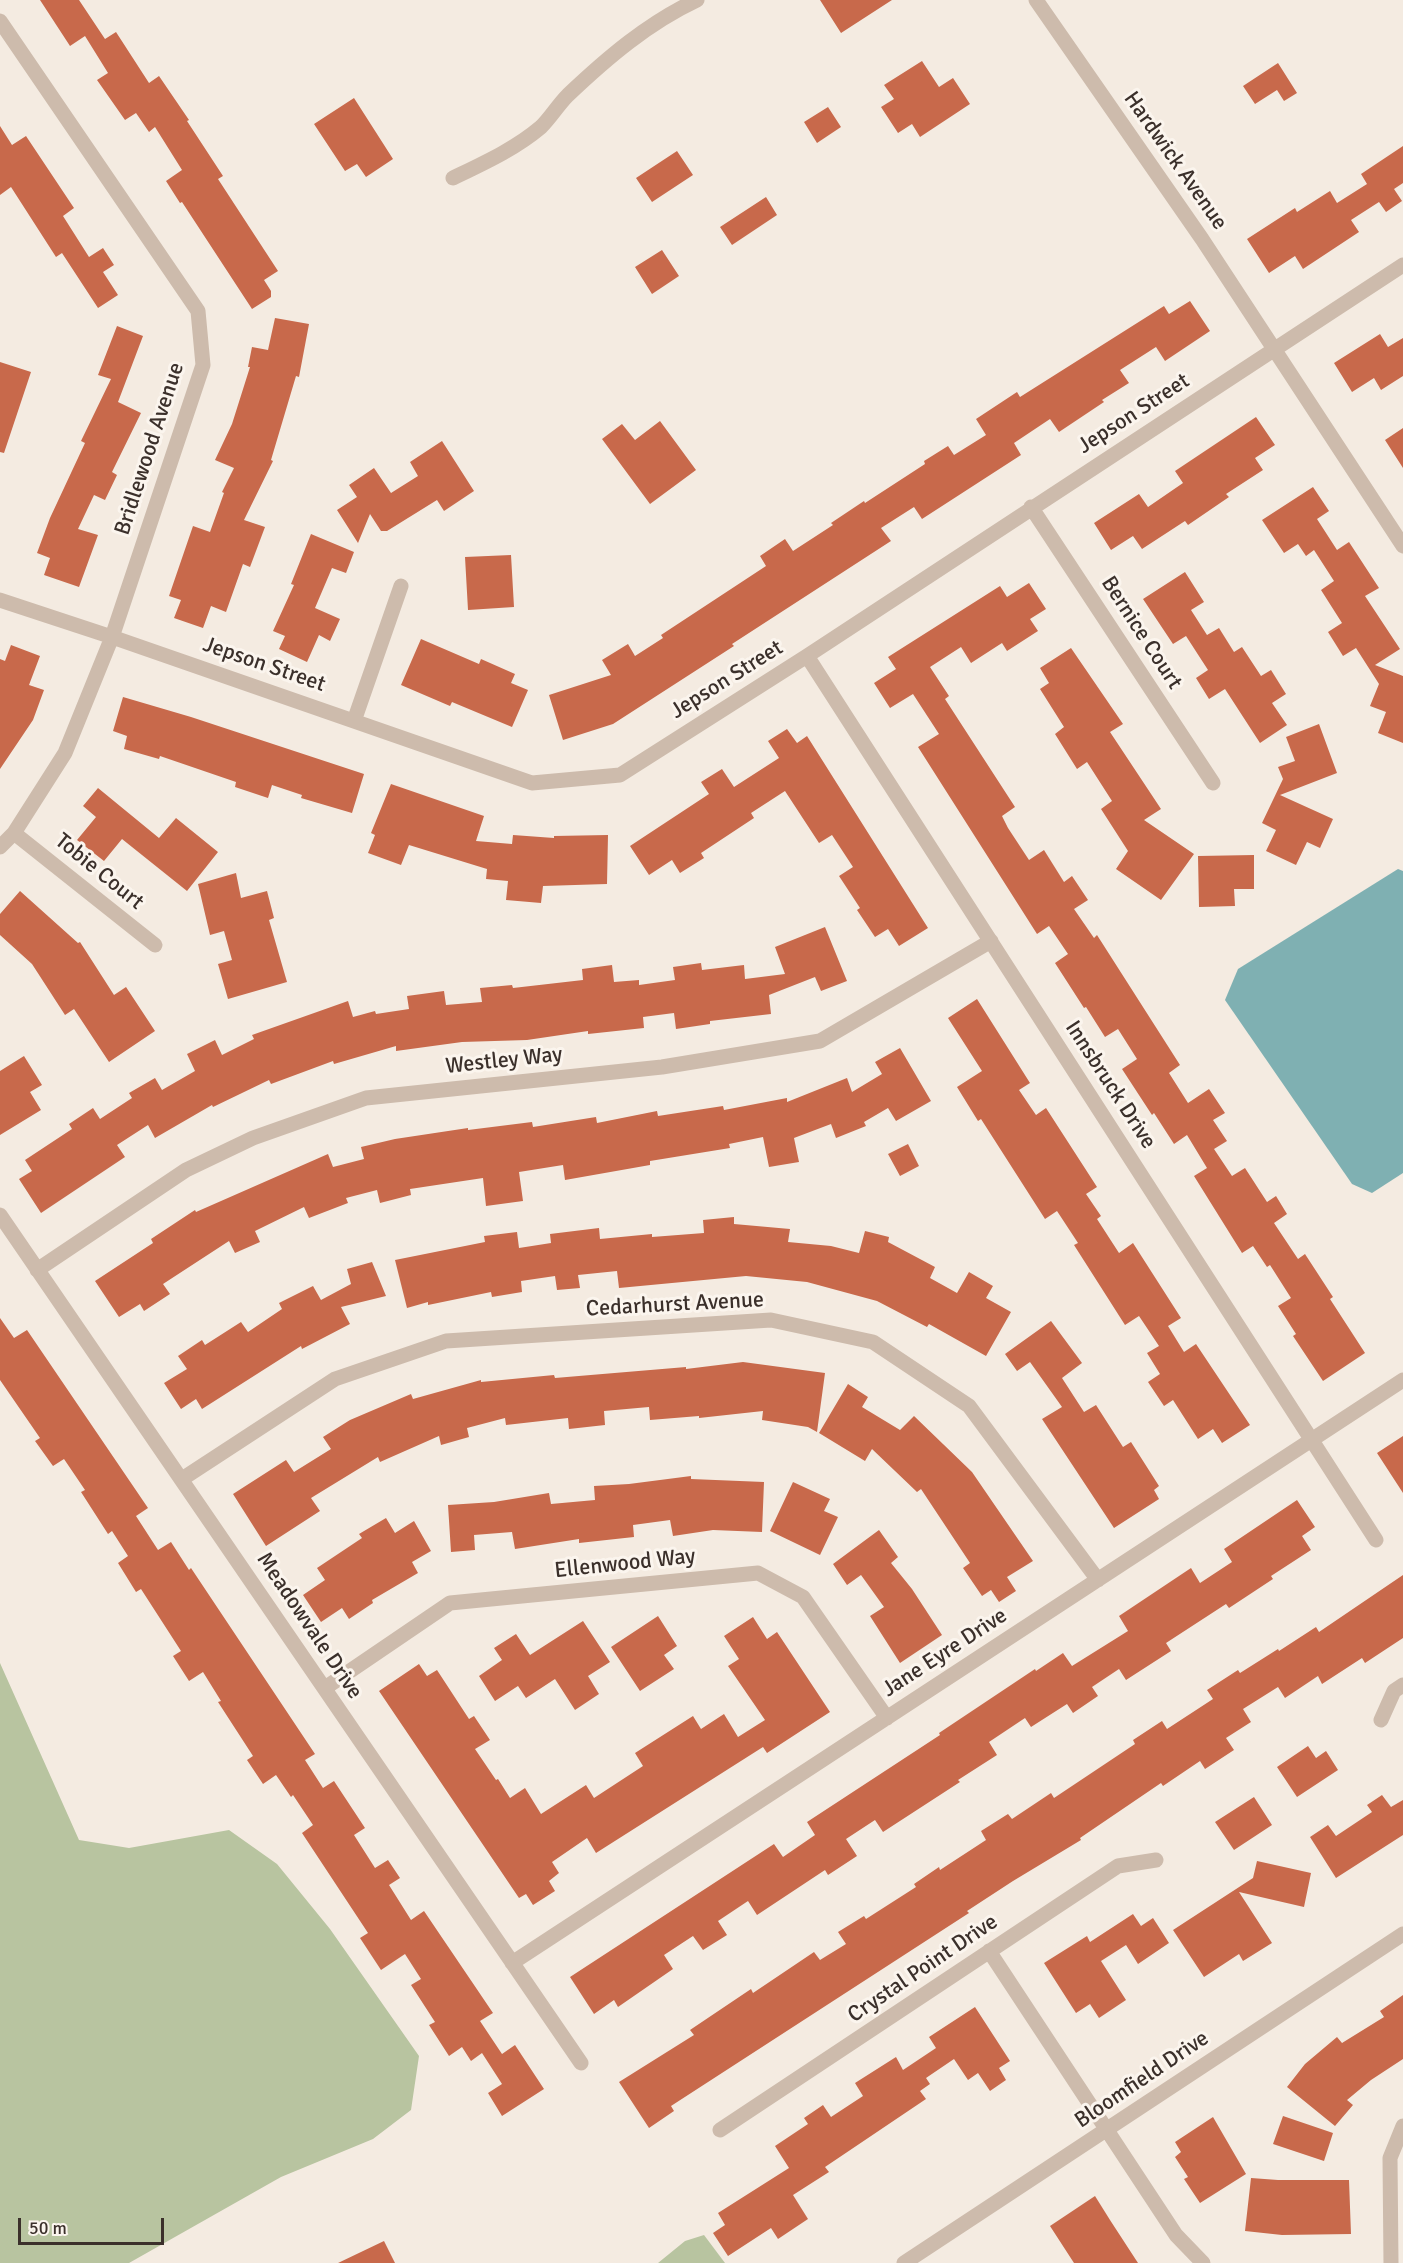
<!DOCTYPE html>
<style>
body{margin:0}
#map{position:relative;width:1403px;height:2263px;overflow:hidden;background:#f4ebe1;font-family:Signika,sans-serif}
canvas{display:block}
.scale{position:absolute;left:18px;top:2218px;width:146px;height:27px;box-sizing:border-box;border:3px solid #3b302b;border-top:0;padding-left:8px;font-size:18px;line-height:21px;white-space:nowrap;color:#3b302b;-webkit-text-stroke:4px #fbf5ee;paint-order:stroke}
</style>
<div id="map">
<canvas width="1403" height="2263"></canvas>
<div class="scale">50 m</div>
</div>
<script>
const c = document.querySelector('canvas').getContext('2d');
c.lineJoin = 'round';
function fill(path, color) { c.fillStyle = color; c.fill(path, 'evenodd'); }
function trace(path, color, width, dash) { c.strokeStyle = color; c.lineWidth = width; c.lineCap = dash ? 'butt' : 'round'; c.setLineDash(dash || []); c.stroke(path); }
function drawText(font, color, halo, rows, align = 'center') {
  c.font = font + ' Signika,sans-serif'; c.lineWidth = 6; c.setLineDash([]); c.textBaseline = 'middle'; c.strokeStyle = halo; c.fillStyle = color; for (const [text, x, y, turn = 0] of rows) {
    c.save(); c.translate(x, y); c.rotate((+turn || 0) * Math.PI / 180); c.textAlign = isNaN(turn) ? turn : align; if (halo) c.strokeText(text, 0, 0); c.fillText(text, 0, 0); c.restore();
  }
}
fill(new Path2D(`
 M0,1663L79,1840L129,1848L229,1830L277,1864L330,1929L419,2056L411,2110L373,2139L281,2177L129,2263H0Z
 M704,2235L725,2263H658L685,2241Z`), '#b8c4a0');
fill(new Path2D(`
 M1398,869L1403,871V1173L1372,1193L1352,1184L1225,1000L1238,969Z`), '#7fb0b2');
fill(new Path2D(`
 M40,0H79L105,39L116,32L149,83L159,76L189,120L187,121L223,176L218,179L278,271L264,280L271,291V297L252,309L182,202L180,203L166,181L182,170L155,127L149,132L136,113L125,120L97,80L108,73L85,36L70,46Z
 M820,0H892L841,33Z
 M922,61L939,87L953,78L970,104L920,137L912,124L898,133L881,107L894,99L884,85Z
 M1278,63L1297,93L1284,101L1277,90L1255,104L1243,86Z
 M354,98L393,159L366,177L357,164L345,171L314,124Z
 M828,107L841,127L817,143L804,122Z
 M0,126L12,145L26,136L74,208L63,216L89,257L103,248L114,265L103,272L118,295L98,308L62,253L56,257L11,187L0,195Z
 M1403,146V183L1394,189L1402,201L1386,212L1379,202L1351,220L1359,232L1303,269L1295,256L1269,273L1247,239L1295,208L1297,212L1330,191L1337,203L1367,184L1361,174Z
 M677,151L693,175L652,202L636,178Z
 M766,197L777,215L732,245L720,227Z
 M662,250L679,276L652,294L635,267Z
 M1190,301L1210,331L1165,361L1156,347L1120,370L1129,383L1102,400L1104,402L1059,432L1050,419L1014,443L1021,455L922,519L914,507L881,528L891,541L732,644L734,646L613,724L563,740L549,695L611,675L602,660L628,644L635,656L663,638L661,635L766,566L760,556L785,539L793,551L833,525L831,523L864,501L865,503L925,464L924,461L948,446L954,455L986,435L976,419L1017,392L1020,397L1164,306L1169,314Z
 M275,318L309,324L299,377L296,376L271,460L273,461L244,520L265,527L250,567L243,564L226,612L211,606L203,628L174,618L181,600L169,596L193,526L210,532L224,493L222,492L234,468L215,460L232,424L250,367H248L252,347L268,350Z
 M117,326L143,336L118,402L141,413L112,472L117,475L105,500L94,495L78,529L98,535L79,587L44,575L50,558L37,553L50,518L85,443L81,441L111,379L98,375Z
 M1380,334L1388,347L1403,338V376L1381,390L1374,378L1352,392L1334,363Z
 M0,362L31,372L4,453L0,452Z
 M1256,417L1275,445L1255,458L1263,470L1226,494L1229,497L1188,525L1185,521L1142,549L1133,536L1111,550L1094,523L1139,494L1148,507L1183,483L1175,471Z
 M660,421L696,470L650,504L602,439L622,424L635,440Z
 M1403,428V468L1385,440Z
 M442,441L474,491L444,511L437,500L387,531H381L370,514L358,543L337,510L357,497L349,485L374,468L391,493L418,476L410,462Z
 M1313,487L1329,511L1317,519L1337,550L1349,542L1379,588L1365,596L1400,649L1375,665L1403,676V743L1378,733L1386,712L1370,706L1379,684L1356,648L1343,656L1328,632L1342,623L1321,590L1334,581L1314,550L1306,556L1298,544L1284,553L1262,520Z
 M311,534L354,552L346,573L332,568L315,608L340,619L330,641L319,635L307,662L279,649L285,636L273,631L294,585L291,584Z
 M511,555L514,607L468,610L465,557Z
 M1185,572L1204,602L1191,610L1207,635L1219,628L1234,652L1242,647L1261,676L1271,670L1286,694L1272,703L1287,725L1260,743L1225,689L1209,699L1196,678L1208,670L1186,636L1173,644L1143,599Z
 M1029,583L1046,609L1030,619L1038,631L1007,651L1002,643L971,663L961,647L930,667L949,696L945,699L1015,807L1002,816L1008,828L1029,860L1044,850L1064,882L1072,876L1088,900L1074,909L1094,938L1097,935L1180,1065L1169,1073L1188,1103L1209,1089L1225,1113L1213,1120L1227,1141L1214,1149L1232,1176L1245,1168L1267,1202L1276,1196L1287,1214L1274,1223L1298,1259L1305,1254L1333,1297L1330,1299L1365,1353L1323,1381L1293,1336L1296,1334L1278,1306L1291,1298L1270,1265L1267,1267L1253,1246L1242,1253L1194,1176L1207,1168L1187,1135L1174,1144L1154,1113L1152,1115L1122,1069L1137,1059L1118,1029L1105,1037L1086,1007L1084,1008L1055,963L1068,954L1049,926L1037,934L918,747L939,734L913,694L890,708L874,683L896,669L888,657L1000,586L1007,597Z
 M421,639L479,664L481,659L515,674L511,683L528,690L512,727L452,702L450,706L401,685Z
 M11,645L40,656L29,685L44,690L33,720L0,769V659L5,661Z
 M1071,648L1123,724L1110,732L1161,809L1144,820L1194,854L1161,900L1116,869L1128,851L1101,809L1112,801L1087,762L1077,769L1055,734L1064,727L1040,689L1049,683L1040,668Z
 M123,697L191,717L364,774L352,813L301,798L302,795L272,785L268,798L235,787L236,782L160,756L159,759L124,749L127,736L113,731Z
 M1319,724L1337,773L1280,795L1333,819L1320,848L1307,842L1296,865L1266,851L1276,830L1262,823L1283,779L1278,767L1295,761L1286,737Z
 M787,729L797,743L807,736L928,928L899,946L888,929L875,937L857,910L860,908L839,876L853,867L832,835L819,843L785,791L751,813L754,818L701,853L704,858L680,873L672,860L649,875L630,846L709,794L701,782L722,769L734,787L779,758L768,741Z
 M391,784L484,816L476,841L512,844L513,835L554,838V836L608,835L607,884L543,886L541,903L506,900L508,881L486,879L487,869L409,845L401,865L368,853L375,835L371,833Z
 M98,788L159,838L176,818L218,852L187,891L122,839L104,861L77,840L96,817L83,806Z
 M1254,855V889H1234L1235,906L1199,907L1198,856Z
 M236,873L241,898L267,891L274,918L269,920L287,982L228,999L218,964L232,960L224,931L210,935L198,884Z
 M20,891L78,943L80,942L114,995L126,987L155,1031L109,1062L74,1009L65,1015L32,964L0,935V914Z
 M825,927L847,981L821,991L815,977L769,995L771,1014L710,1021V1024L676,1029L674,1013L643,1017L644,1028L588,1034V1031L527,1040L462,1042L396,1051V1046L334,1064L333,1061L271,1084L269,1080L213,1107L212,1105L155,1138L148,1125L117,1145L125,1157L41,1213L19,1179L32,1171L25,1160L72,1129L69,1124L93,1108L100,1119L132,1098L129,1093L155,1078L162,1090L195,1071L187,1054L215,1040L222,1055L254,1039L252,1035L348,1001L353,1017L375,1011L376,1014L409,1009L407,996L444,991L446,1005L482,1002L480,988L512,985L513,988L583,980L582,969L612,965L614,982L639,980V985L675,980L673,967L701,963L702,970L744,965L745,979L785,974L775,947Z
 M977,999L1030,1083L1019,1090L1036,1115L1046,1108L1097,1187L1086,1194L1101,1216L1097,1219L1119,1253L1133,1243L1181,1318L1168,1326L1184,1352L1196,1344L1250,1425L1222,1443L1213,1429L1198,1439L1173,1400L1164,1406L1148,1382L1160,1374L1147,1353L1159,1346L1139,1316L1125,1325L1074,1245L1078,1243L1057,1211L1045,1219L981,1119L978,1121L957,1087L982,1071L948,1018Z
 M900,1048L931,1101L896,1121L888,1108L864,1122L866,1126L836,1138L831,1124L794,1138L799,1162L769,1167L763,1137L729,1144L730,1148L650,1161V1165L565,1180L563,1165L519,1172L523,1201L486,1206L483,1178L410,1189L411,1195L380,1203L377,1190L346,1198L348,1203L309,1218L304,1207L255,1231L260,1242L235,1253L229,1241L163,1284L170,1294L144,1311L140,1304L119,1317L95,1281L153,1243L151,1239L195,1210L196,1212L328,1154L333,1167L364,1159L361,1147L395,1139L468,1128V1130L532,1122L533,1127L596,1117L597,1123L657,1111L658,1116L723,1106L724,1110L787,1098V1102L847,1078L852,1092L882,1074L875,1062Z
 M24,1056L42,1085L30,1092L41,1110L0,1135V1071Z
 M908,1144L919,1166L900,1176L888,1154Z
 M734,1217V1224L790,1229L788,1242L831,1246L859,1253L865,1231L889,1237L888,1242L935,1267L930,1278L957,1293L969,1272L993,1286L986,1298L1011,1312L986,1356L929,1324L927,1327L877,1301L807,1282L746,1276L619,1288L617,1271L578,1275L580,1288L557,1290L555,1276L521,1281L522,1292L492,1297L491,1292L428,1305V1302L407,1308L395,1260L485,1242L484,1236L517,1232L519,1248L551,1243L550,1234L599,1228L600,1239L652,1234V1237L704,1233L703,1220Z
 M372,1262L386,1296L341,1307L350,1324L302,1349L301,1346L202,1409L196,1399L181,1409L164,1383L187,1369L178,1356L202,1340L205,1345L241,1322L248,1332L282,1309L279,1303L313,1286L321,1300L351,1284L347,1269Z
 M0,1318L14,1338L27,1330L148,1508L136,1516L158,1550L171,1542L189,1570L191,1568L315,1754L305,1760L323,1788L334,1781L365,1828L354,1835L375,1868L388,1860L400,1878L389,1885L411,1920L424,1911L493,2013L480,2021L502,2054L515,2045L544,2089L502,2116L488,2093L502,2084L482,2053L471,2061L462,2047L449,2056L429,2025L435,2022L411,1985L421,1979L405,1954L381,1970L360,1938L368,1933L302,1833L313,1825L293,1795L291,1797L276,1775L263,1784L247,1760L253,1756L218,1702L221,1701L203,1672L189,1681L173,1656L181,1651L141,1589L136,1592L118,1563L128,1556L112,1531L108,1534L81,1492L85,1490L64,1459L53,1466L35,1441L40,1438L0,1380Z
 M1051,1321L1082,1363L1062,1378L1084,1412L1096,1405L1123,1447L1131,1442L1159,1486L1154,1490L1159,1499L1114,1528L1042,1419L1062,1407L1030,1362L1017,1371L1005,1354Z
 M743,1362L825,1373L817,1432L808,1427L762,1420L763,1411L699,1418V1416L650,1420L649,1407L604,1411L605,1425L569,1429L568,1418L506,1425L505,1418L467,1428L469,1437L441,1445L439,1436L380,1462L378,1457L311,1498L320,1511L266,1546L233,1494L286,1460L294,1472L331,1449L323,1437L350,1420L411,1394L413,1399L481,1380V1382L554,1375L555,1378L686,1367V1369Z
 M848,1384L868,1397L862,1407L900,1430L914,1416L972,1472L1033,1561L1007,1577L1016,1591L999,1602L991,1590L982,1596L963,1568L970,1563L921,1489L917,1492L872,1449L865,1461L819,1433Z
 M1403,1436V1493L1377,1453Z
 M691,1476V1479L764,1482L762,1532L713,1530L673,1536L670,1520L633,1525L634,1537L579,1543V1539L515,1549L512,1532L474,1535L475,1550L451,1552L448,1505L494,1502L549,1493L551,1504L595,1500L594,1486L629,1484Z
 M793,1482L830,1499L824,1511L838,1517L820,1555L770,1531Z
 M1297,1500L1315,1527L1302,1536L1311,1550L1271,1576L1273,1579L1229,1608L1226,1604L1166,1643L1171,1651L1126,1680L1119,1669L1092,1687L1098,1696L1073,1713L1067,1704L1031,1727L1025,1718L989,1742L997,1755L958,1780L960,1782L883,1832L875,1820L846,1839L857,1856L828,1875L825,1870L757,1915L748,1901L718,1921L727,1935L703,1950L693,1936L664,1955L673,1969L618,2007L614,2000L594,2014L570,1977L774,1844L783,1857L815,1835L807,1822L940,1735L939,1733L1035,1669L1036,1671L1063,1653L1072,1666L1128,1631L1119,1616L1191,1568L1200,1583L1232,1562L1224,1549Z
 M386,1518L395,1533L414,1521L431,1551L412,1562L418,1573L372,1600L373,1603L349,1619L342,1608L321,1622L303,1595L325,1580L317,1568L362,1538L359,1534Z
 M879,1530L898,1557L891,1563L912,1589L942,1635L900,1663L870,1616L884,1607L861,1575L847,1585L833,1564Z
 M1403,1575V1638L1365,1663L1362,1658L1322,1684L1318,1676L1285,1698L1278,1687L1243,1709L1251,1722L1226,1738L1234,1750L1205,1769L1200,1761L1163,1786L1161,1783L1080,1838L1081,1840L1013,1881L967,1911L969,1913L671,2106L674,2111L649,2128L619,2082L694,2035L690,2030L751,1989L753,1993L814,1952L820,1960L846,1944L838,1932L864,1916L866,1919L916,1887L914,1884L939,1867L940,1870L986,1840L981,1831L1008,1814L1012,1819L1051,1793L1054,1798L1135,1744L1133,1740L1162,1721L1167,1729L1213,1699L1207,1690L1238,1670L1240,1673L1278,1649L1279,1651L1316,1627L1319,1632Z
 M658,1616L677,1646L664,1655L674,1669L640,1691L611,1647Z
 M753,1617L767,1639L777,1632L830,1712L767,1753L763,1747L596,1853L587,1838L552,1862L559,1873L549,1881L555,1891L533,1905L526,1894L519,1898L379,1691L419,1664L427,1676L437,1670L469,1719L474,1716L490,1740L475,1749L496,1780L498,1779L510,1798L525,1788L541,1814L586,1785L594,1798L643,1766L635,1753L693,1716L701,1729L724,1714L738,1737L765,1720L728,1666L739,1659L724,1636Z
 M583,1621L610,1662L588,1676L599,1694L575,1710L555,1679L526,1698L518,1686L495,1701L479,1676L502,1660L494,1648L516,1634L530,1655Z
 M1308,1746L1316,1758L1326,1751L1338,1770L1297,1797L1277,1767Z
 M1382,1795L1391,1807L1403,1800V1835L1336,1878L1310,1837L1328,1825L1336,1836L1372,1812L1367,1805Z
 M1254,1797L1272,1825L1234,1850L1215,1822Z
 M1257,1861L1311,1873L1304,1907L1239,1892L1272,1943L1243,1961L1239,1954L1204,1977L1173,1930L1253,1878Z
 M1133,1914L1141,1926L1153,1918L1169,1943L1138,1964L1126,1945L1101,1961L1126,2000L1099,2018L1090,2004L1076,2013L1044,1963L1087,1936L1090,1942Z
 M1403,1995V2059L1371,2080L1347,2100L1353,2105L1335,2126L1287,2087L1305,2064L1337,2037L1342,2043L1384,2017L1380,2011Z
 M975,2007L1010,2061L999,2068L1006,2080L990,2091L978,2073L968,2080L954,2059L926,2078L930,2084L920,2091L926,2099L825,2167L829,2172L793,2195L808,2219L778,2239L771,2228L728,2256L713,2233L725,2225L718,2213L789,2168L775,2146L808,2124L804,2118L823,2105L831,2117L863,2096L855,2083L896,2057L903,2070L936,2048L929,2037Z
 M1283,2116L1333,2133L1324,2161L1273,2144Z
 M1213,2117L1246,2174L1200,2203L1184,2179L1188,2177L1175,2157L1181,2152L1175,2142Z
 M1251,2178L1278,2180H1349L1351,2234L1282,2235L1245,2231Z
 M1095,2196L1110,2220L1138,2263H1074L1050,2226Z
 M384,2241L395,2263H338Z`), '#c8694b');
trace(new Path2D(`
 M1036,0L1202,239L1403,546
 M0,21L198,311L203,365L112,637L65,753L14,833L0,847
 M453,178C484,163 515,149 541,127C551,117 558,105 568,95C607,58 648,23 697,0
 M1031,507L1213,783
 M0,600L112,637L532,783L620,775L807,656L1403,265
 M807,656L1376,1540
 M354,721L401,586
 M14,833L155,945
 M0,1215L581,2063
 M37,1270L186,1170L253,1138L366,1098L662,1067L820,1041L991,941
 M182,1479L335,1379L446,1341L771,1320L873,1342L969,1406L1098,1580
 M325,1688L450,1603L758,1573L803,1597L887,1718
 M1381,1720L1394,1691L1403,1685
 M989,1951L1176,2235L1203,2263
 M512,1963L1403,1380
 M720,2130L1118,1866L1156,1860
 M904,2263L1403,1934
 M1391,2263L1390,2158L1403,2126`), '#cdbbac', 15);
drawText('22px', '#3b302b', '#fbf5ee', [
 ["Hardwick Avenue",1175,161,55],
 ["Jepson Street",1134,414,-33],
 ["Bridlewood Avenue",150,449,-72],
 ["Bernice Court",1141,633,57],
 ["Jepson Street",264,665,19],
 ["Jepson Street",727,680,-32],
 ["Tobie Court",99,872,39],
 ["Westley Way",504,1061,-6],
 ["Innsbruck Drive",1110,1085,57],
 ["Cedarhurst Avenue",675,1305,-3],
 ["Ellenwood Way",625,1564,-6],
 ["Meadowvale Drive",309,1626,56],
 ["Jane Eyre Drive",945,1653,-33],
 ["Crystal Point Drive",923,1969,-34],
 ["Bloomfield Drive",1142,2080,-34]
]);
</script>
